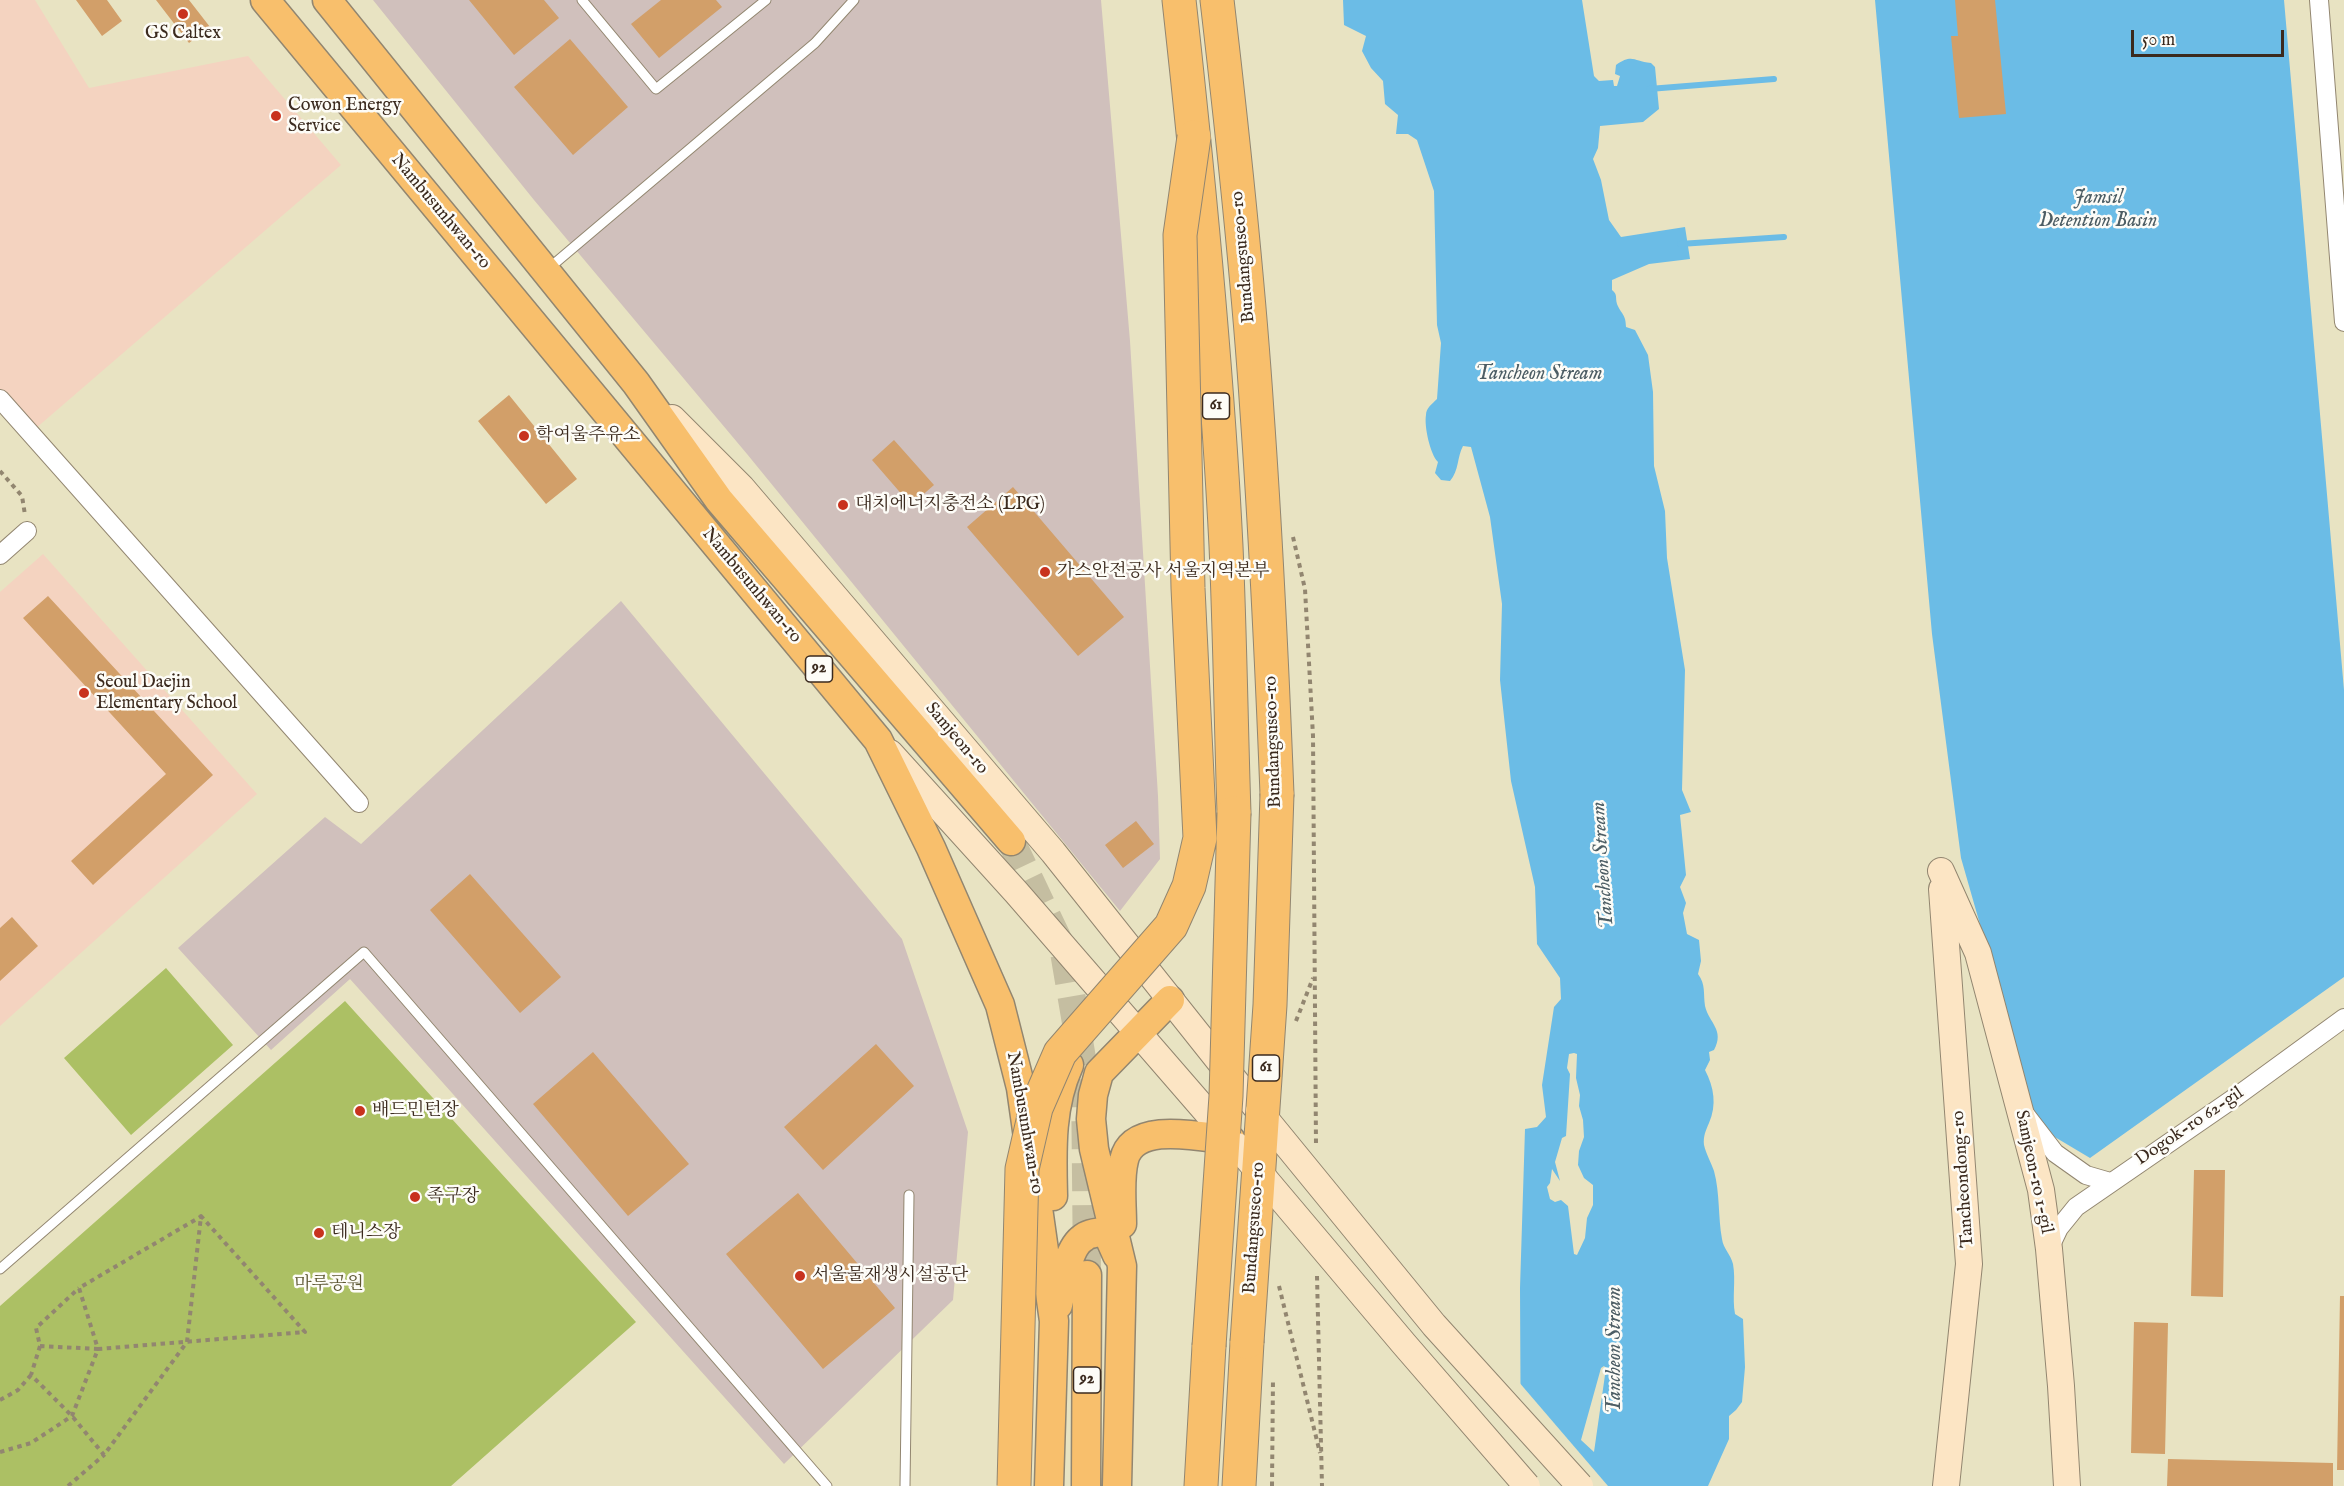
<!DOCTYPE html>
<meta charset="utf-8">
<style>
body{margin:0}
#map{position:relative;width:2344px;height:1486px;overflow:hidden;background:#e8e3c2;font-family:"IM FELL English",serif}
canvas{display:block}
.scale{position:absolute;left:2131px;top:30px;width:153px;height:27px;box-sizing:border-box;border:3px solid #3b2a1e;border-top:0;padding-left:8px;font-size:18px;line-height:21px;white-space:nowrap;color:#3b2a1e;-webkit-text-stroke:4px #fdfcf7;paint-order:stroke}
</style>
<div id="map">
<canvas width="2344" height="1486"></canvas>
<div class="scale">50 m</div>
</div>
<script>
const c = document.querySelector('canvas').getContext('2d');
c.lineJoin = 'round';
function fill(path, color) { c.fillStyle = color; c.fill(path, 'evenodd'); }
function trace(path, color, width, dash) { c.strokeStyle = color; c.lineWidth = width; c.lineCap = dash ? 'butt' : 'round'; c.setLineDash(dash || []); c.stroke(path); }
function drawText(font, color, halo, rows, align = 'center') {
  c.font = font + ' "IM FELL English","Noto Serif KR",serif'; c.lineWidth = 5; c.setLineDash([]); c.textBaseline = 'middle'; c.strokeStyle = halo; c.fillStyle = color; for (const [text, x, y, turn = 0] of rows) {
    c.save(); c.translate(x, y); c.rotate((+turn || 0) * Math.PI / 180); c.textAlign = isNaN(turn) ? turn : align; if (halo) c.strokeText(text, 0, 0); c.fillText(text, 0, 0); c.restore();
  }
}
fill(new Path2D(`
 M0,0H35L89,88L248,56L341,165L35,429L0,393Z
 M43,554L257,794L0,1026V592Z`), '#f4d3c0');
fill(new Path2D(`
 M373,0H1101L1130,341L1158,796L1160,859L1120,911L747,454L534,200Z
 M621,601L902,939L968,1132L953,1300L784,1464L350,979L271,1050L178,948L325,817L361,844Z`), '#d0c0bc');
fill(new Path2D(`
 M166,968L233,1045L131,1135L64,1058Z
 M345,1001L636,1322L451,1486H0V1306Z`), '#acc064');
fill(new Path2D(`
 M1343,0H1582L1594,76L1599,81L1613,80L1614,86H1617L1620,76L1615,74L1616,65C1633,53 1634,62 1651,63L1655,67L1659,109L1643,122L1600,126L1598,148L1593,159L1601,180L1609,220L1621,237L1685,227L1690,259L1649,264L1612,280V290C1618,295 1615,297 1617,304C1621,314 1626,314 1626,327L1635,330L1648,355L1653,392L1654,466L1665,511L1667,558L1685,670L1682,790L1691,812L1680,815L1686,875L1680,887L1686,903L1683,913L1687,934L1699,940L1701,961L1698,974C1706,985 1703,993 1705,1006C1709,1023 1725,1030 1714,1050L1709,1052L1710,1060L1705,1070C1714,1087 1717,1105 1709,1123C1706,1130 1703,1136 1704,1145C1706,1154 1711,1162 1714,1171C1720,1193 1718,1217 1722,1239C1723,1248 1731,1255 1733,1264C1736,1281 1732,1297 1735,1314L1743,1319L1745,1367L1742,1402L1736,1410L1729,1416V1439L1708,1486H1521L1520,1288L1525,1129L1537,1127L1546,1117L1542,1085L1554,1007L1561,999L1560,978L1537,944L1535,887L1511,781L1500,680L1502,604L1490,517L1471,447L1463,446C1457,457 1459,471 1450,481L1441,480L1435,473L1438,462C1430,454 1424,426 1426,415C1426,408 1432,404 1437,399L1441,343L1437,325L1434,191L1417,140L1408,134H1396L1398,115L1385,104L1383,81L1371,68L1362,51L1366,36L1344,25ZM1574,1053L1577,1054L1576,1078L1580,1095L1579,1106L1583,1120L1584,1137L1579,1151L1578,1165L1584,1178L1593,1185V1205L1587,1218L1585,1238L1577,1255L1574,1254L1568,1206L1561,1200L1555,1202L1550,1199L1547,1187L1550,1183L1552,1169L1560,1181L1555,1162L1562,1138L1566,1136L1570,1074L1567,1068L1569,1054ZM1604,1366L1606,1368L1594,1452L1581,1440L1601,1368Z
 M1875,0H2284L2344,690V977L2090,1158L2038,1127L1961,858L1932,634Z`), '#6bbce6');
fill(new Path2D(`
 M1518,1381L1608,1486H1518Z`), '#e8e3c2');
trace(new Path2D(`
 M1649,89L1774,79
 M1680,244L1784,237`), '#6bbce6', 6);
fill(new Path2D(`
 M76,0H107L122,21L102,36Z
 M156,0H189L210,27L189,43Z
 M469,0H544L559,18L514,55Z
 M661,0H716L722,7L659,58L631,24Z
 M1955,0H1995L2006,114L1959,118L1951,36H1958Z
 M570,39L628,107L573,155L514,87Z
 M509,395L577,479L546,504L478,421Z
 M894,440L934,485L911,505L872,460Z
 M1013,487L1124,617L1078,656L967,527Z
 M48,596L213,775L93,885L71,861L166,774L23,618Z
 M1136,821L1154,844L1123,868L1105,845Z
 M470,874L561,977L520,1013L430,910Z
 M12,917L38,946L0,981V928Z
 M876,1044L914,1086L823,1170L784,1127Z
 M593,1052L689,1164L628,1216L533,1104Z
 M2194,1170H2225L2223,1297L2191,1296Z
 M798,1193L895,1308L823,1369L726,1254Z
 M2340,1296H2344V1470H2337Z
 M2134,1322L2168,1323L2165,1454L2131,1453Z
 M2168,1459L2333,1463V1486H2167Z`), '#d29f69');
trace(new Path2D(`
 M1011,841L1064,952L1085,1076L1087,1275`), '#c5bea1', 28, [28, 14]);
const lane = new Path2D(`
 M582,0L656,89L766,0
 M548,269L815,43L854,0
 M0,1269L364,952L827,1486
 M905,1486L909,1195`);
const street = new Path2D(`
 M2319,0L2344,322
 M0,399L359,803
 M0,555L27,531
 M2025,1114L2055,1153L2086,1175L2110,1182
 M2049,1249L2059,1228L2076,1207L2237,1096L2344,1018`);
const secondary = new Path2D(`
 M672,418L742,488L1053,852L1259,1111
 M890,753L1016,892L1231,1140
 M1941,871L1978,953L2041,1190L2049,1249L2061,1386L2067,1486
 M1942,889L1969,1264L1946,1486`);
const primary = new Path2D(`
 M265,0L878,740L931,848L1000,1005L1021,1088L1054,1321L1049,1486
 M327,0L636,383L719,500L1011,841
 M1053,1196C1052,1151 1050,1107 1069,1065
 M1122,1224C1122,1204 1119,1179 1124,1160C1133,1120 1201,1137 1231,1140
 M1058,1305C1062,1288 1067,1248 1083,1238C1087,1234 1095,1233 1101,1232L1109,1237L1117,1255
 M1086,1486L1087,1275
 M1117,1486L1122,1266L1094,1149L1091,1119L1093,1095L1099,1073L1170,1000`);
const highway = new Path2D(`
 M1179,0C1199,181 1217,364 1226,546C1230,635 1231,724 1234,813
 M1217,0C1233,137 1248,274 1257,412C1266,539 1272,666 1277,794
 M1201,1486L1209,1346
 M1239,1486L1247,1342`);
trace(lane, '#928670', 11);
trace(street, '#928670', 20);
trace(secondary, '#928670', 28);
trace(primary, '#928670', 31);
trace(highway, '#928670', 35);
trace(new Path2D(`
 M0,471L22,496L25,515
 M1293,537L1305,589L1313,736L1316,1146
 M1296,1021L1313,978
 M1317,1276L1322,1486
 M1279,1286L1320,1453
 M40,1346L98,1349L79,1288L200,1217
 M0,1400L18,1390L31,1375
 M0,1452L31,1443L72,1416L98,1349L305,1332L201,1216L187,1342L104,1455L72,1416L31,1375L40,1346L36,1328L79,1288
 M68,1486L104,1455
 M1272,1486L1273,1379`), '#928670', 4, [4.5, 4.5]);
trace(lane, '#fff', 9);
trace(street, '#fff', 18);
trace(secondary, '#fce5c4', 26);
trace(primary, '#f8bf6c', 28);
trace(highway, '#f8bf6c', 33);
const secondaryBridge = new Path2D(`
 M1259,1111L1434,1325L1580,1486
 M1237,1146L1404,1344L1527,1486`);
const highwayBridge = new Path2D(`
 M1247,1342L1270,1005L1277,794
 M1209,1346L1226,1096L1234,813
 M1014,1486L1022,1169L1036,1108L1060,1053L1171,926L1189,886L1200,838L1188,588L1180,235L1194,137`);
trace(secondaryBridge, '#928670', 28, []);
trace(highwayBridge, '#928670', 35, []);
trace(secondaryBridge, '#fce5c4', 26);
trace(highwayBridge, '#f8bf6c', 33);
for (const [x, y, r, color] of [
 [183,14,6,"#c8321e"],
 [276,116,6,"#c8321e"],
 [524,436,6,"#c8321e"],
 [843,505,6,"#c8321e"],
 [1045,572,6,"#c8321e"],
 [84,693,6,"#c8321e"],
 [360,1111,6,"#c8321e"],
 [415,1197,6,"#c8321e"],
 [319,1233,6,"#c8321e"],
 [800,1276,6,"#c8321e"]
]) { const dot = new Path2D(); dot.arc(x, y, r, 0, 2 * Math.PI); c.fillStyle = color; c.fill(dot); trace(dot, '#fdfcf7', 2); }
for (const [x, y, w] of [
 [1216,406,27],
 [819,669,27],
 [1266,1068,27],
 [1087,1380,27]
]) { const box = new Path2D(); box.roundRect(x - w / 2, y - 13, w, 26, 4.5); c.fillStyle = '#fdfcf7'; c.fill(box); trace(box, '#3b2a1e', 1.5); }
drawText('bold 16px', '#3b2a1e', null, [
 ["61",1216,406],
 ["92",819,669],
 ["61",1266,1068],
 ["92",1087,1380]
]);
drawText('18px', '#3b2a1e', '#fdfcf7', [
 ["GS Caltex",183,34,"center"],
 ["Cowon Energy",288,106],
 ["Service",288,127],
 ["학여울주유소",536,436],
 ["대치에너지충전소 (LPG)",855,505],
 ["가스안전공사 서울지역본부",1057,572],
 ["Seoul Daejin",96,683],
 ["Elementary School",96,704],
 ["배드민턴장",372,1111],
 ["족구장",427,1197],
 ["테니스장",331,1233],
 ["서울물재생시설공단",812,1276]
], 'left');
drawText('18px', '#3b2a1e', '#fdfcf7', [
 ["Nambusunhwan-ro",440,212,50],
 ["Bundangsuseo-ro",1244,257,-95],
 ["Nambusunhwan-ro",751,586,50],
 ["Samjeon-ro",956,739,50],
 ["Bundangsuseo-ro",1274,742,-92],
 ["Nambusunhwan-ro",1024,1123,80],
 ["Dogok-ro 62-gil",2190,1127,-34],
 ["Samjeon-ro 1-gil",2033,1172,78],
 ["Tancheondong-ro",1964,1179,-94],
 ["Bundangsuseo-ro",1255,1228,-86]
]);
drawText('18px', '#5d5733', '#fdfcf7', [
 ["마루공원",329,1285]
]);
drawText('italic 20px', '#4c5d64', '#fdfcf7', [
 ["Jamsil",2098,199],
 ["Detention Basin",2098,222],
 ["Tancheon Stream",1539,375],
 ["Tancheon Stream",1604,865,-94],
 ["Tancheon Stream",1616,1350,-90]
]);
</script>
